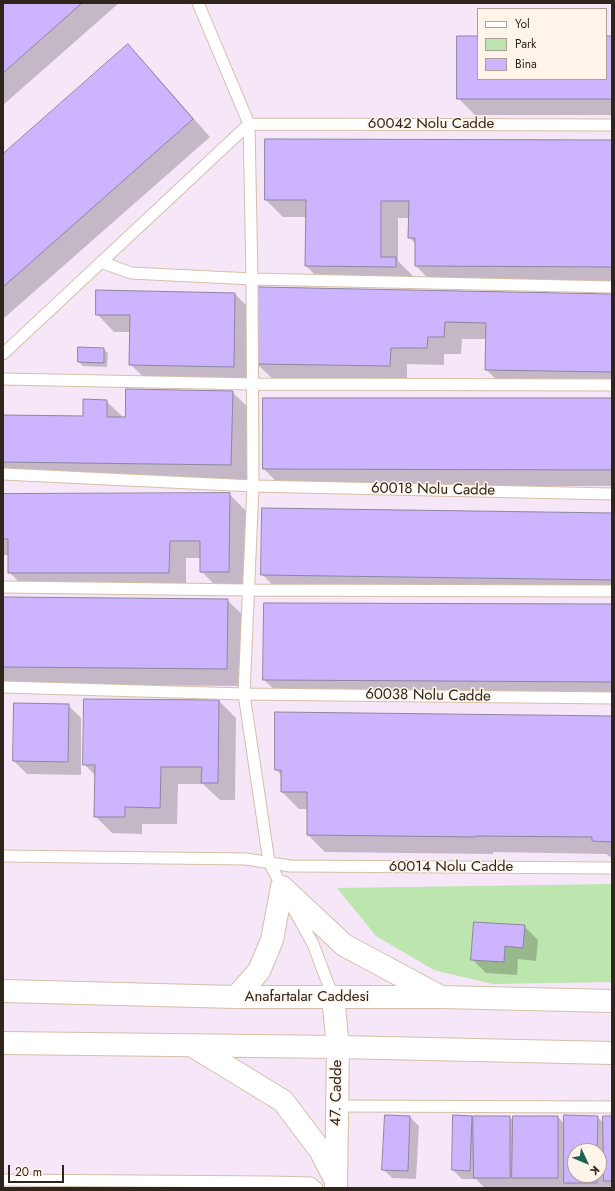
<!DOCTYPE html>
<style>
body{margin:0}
#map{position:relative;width:615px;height:1191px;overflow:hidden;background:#fef4ea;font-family:Jost,sans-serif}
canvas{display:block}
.frame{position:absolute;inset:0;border:4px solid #2e251c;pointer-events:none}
.legend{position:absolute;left:477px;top:8px;width:130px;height:72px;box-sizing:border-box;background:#fef4ea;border:1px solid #aba198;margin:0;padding:5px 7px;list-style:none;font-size:12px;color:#2e251c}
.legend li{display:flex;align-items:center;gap:8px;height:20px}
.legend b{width:20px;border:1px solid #aba198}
.north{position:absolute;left:567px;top:1143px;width:40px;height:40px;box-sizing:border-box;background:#fef4ea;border:1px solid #aba198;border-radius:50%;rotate:134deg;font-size:11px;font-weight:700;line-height:16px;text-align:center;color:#2e251c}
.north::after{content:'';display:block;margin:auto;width:14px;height:18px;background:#1d6254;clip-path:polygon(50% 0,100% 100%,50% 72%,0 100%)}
.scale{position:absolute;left:8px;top:1165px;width:56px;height:18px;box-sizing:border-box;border:2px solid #2e251c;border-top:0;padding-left:5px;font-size:12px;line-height:14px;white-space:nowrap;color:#2e251c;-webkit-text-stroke:3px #fef4ea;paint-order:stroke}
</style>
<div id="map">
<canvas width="615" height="1191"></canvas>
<div class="frame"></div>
<ul class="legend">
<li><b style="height:5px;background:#fff"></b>Yol</li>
<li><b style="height:11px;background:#bce6ae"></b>Park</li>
<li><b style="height:11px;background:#ccb5fe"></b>Bina</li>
</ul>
<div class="north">K</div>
<div class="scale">20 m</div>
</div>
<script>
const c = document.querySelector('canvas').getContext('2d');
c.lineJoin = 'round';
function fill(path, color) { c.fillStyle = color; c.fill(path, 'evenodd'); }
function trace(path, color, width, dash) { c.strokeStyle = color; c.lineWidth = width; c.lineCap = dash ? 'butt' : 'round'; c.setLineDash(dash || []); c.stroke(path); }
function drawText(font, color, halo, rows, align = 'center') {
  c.font = font + ' Jost,sans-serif'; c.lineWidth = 3; c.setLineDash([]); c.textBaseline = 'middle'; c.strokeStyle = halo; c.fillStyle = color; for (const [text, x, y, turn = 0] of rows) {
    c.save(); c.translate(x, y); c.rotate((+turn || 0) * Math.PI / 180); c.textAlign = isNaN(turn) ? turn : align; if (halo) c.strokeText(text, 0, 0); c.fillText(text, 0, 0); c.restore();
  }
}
fill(new Path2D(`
 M3,3H612V1188H3ZM478,9H606V79H478ZM575,1151H599V1175H575Z`), '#f5e6f8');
fill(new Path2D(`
 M612,884V982L492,984L434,970L376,936L337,888Z`), '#bce6ae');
fill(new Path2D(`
 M3,3H119L3,105Z
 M478,37V79H606V37H612V115H475L458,98Z
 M128,46L145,63L210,137L3,319V155Z
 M612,141V284L433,283L416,266V244L409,237V218H398V261L413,276L412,283H323L306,266L307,217H283L266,200Z
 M259,288L612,295V389L503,387L486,369L487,339H462L461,354H444V365L407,364V383L275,381L257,364Z
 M235,294L252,311L250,383L148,381L130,364L131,332H114L97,314Z
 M103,349L108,353L107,367L83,366L79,362Z
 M232,392L250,409L248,482L3,478V416L84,417L106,401L124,418Z
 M612,399V486H281L264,469Z
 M229,494L246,511V588H218L201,571V558H186V589L27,590L9,572V555H3V495Z
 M612,514V596L279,592L262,574Z
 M3,598L227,600L245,617L244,686L3,684Z
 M612,605V699L282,697L264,680Z
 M219,701L236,718L235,800H220L203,784H178L177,824H142V834L112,833L95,816L96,776L84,764Z
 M68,705L81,718V775L27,774L14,761Z
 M612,717V858L606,854L493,852V854L325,852L308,835V809H299L282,792V776L276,769Z
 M524,926L538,940L536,961L518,959L517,975L486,973L472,959Z
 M410,1117L419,1126L416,1179L392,1178L383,1169Z
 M471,1117L474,1120L509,1117L514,1121L558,1117L565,1125L597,1117L604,1123L612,1117V1188L610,1186V1188H485L476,1179H462L453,1170ZM575,1151H599V1175H575Z`), '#0003');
const building = new Path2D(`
 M3,3H82L3,73Z
 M457,36H478V79H606V36H612V99H457Z
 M128,44L193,119L3,287V154Z
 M265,139L612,140V267L415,266V238H408L409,201H381V257H396V267L305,266L306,200H265Z
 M258,287L612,294V372L485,370L486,323L445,322L444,337H428L427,348H391L390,366L256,364Z
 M96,290L235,293L234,367L129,365L130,315H96Z
 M78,347L104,348V363L78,362Z
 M126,389L233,391L231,465L3,462V415L83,416V399L107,400V417H125Z
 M263,398H612V470L263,469Z
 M230,493L229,572H200V541H170L169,573H8V539H3V494Z
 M262,508L612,513V580L261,575Z
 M3,597L228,599L227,669L3,667Z
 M264,603L612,604V682L263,680Z
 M84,699L219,700L218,783H201L202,767H161L160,808L125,807V817H94L95,765H83Z
 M14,703L69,704L68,762L13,761Z
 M275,712L612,716V842L592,841V837L476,836V837L307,835V792H281V770H275Z
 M474,922L525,925L523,948L505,946L504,962L471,960Z
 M385,1115L410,1116L408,1171L382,1170Z
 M453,1115L472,1116L470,1171L452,1170Z
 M564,1115L598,1116L597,1151H575V1175H597V1183H564Z
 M473,1116H510V1178H474Z
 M513,1116H558V1178H512Z
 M603,1116H612V1181H604Z`);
fill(building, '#ccb5fe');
trace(building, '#8e86a1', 1);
const service = new Path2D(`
 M101,262L131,273L252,279L612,287
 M3,354L249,124L198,3
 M3,379L253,384L612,385
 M3,474L253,486L612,494
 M3,587L249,590L612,591
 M3,687L244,694L612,698
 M3,856L246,859L290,866L612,868
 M284,891L269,862L244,694L253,486L252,279L249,124L612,125
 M292,906L313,944L333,997
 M337,1106L612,1107
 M3,1180L269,1182L311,1183L317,1188`);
const tertiary = new Path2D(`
 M333,997L338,1047L336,1188`);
const primary = new Path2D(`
 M282,887L344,945L439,996
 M3,991L236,997H441L612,1001
 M236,997L259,971L272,940L282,887
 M3,1043L338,1047L612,1053
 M193,1046L283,1101L320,1150L336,1181`);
trace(service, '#d6bfa8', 13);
trace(tertiary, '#d6bfa8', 24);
trace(primary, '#d6bfa8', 24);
trace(service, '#fff', 11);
trace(tertiary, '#fff', 22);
trace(primary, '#fff', 22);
drawText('15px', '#2e251c', '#fef4ea', [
 ["60042 Nolu Cadde",431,124],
 ["60018 Nolu Cadde",433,490,1],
 ["60038 Nolu Cadde",428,696,1],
 ["60014 Nolu Cadde",451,867],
 ["Anafartalar Caddesi",307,997],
 ["47. Cadde",337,1093,-89]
]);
</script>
